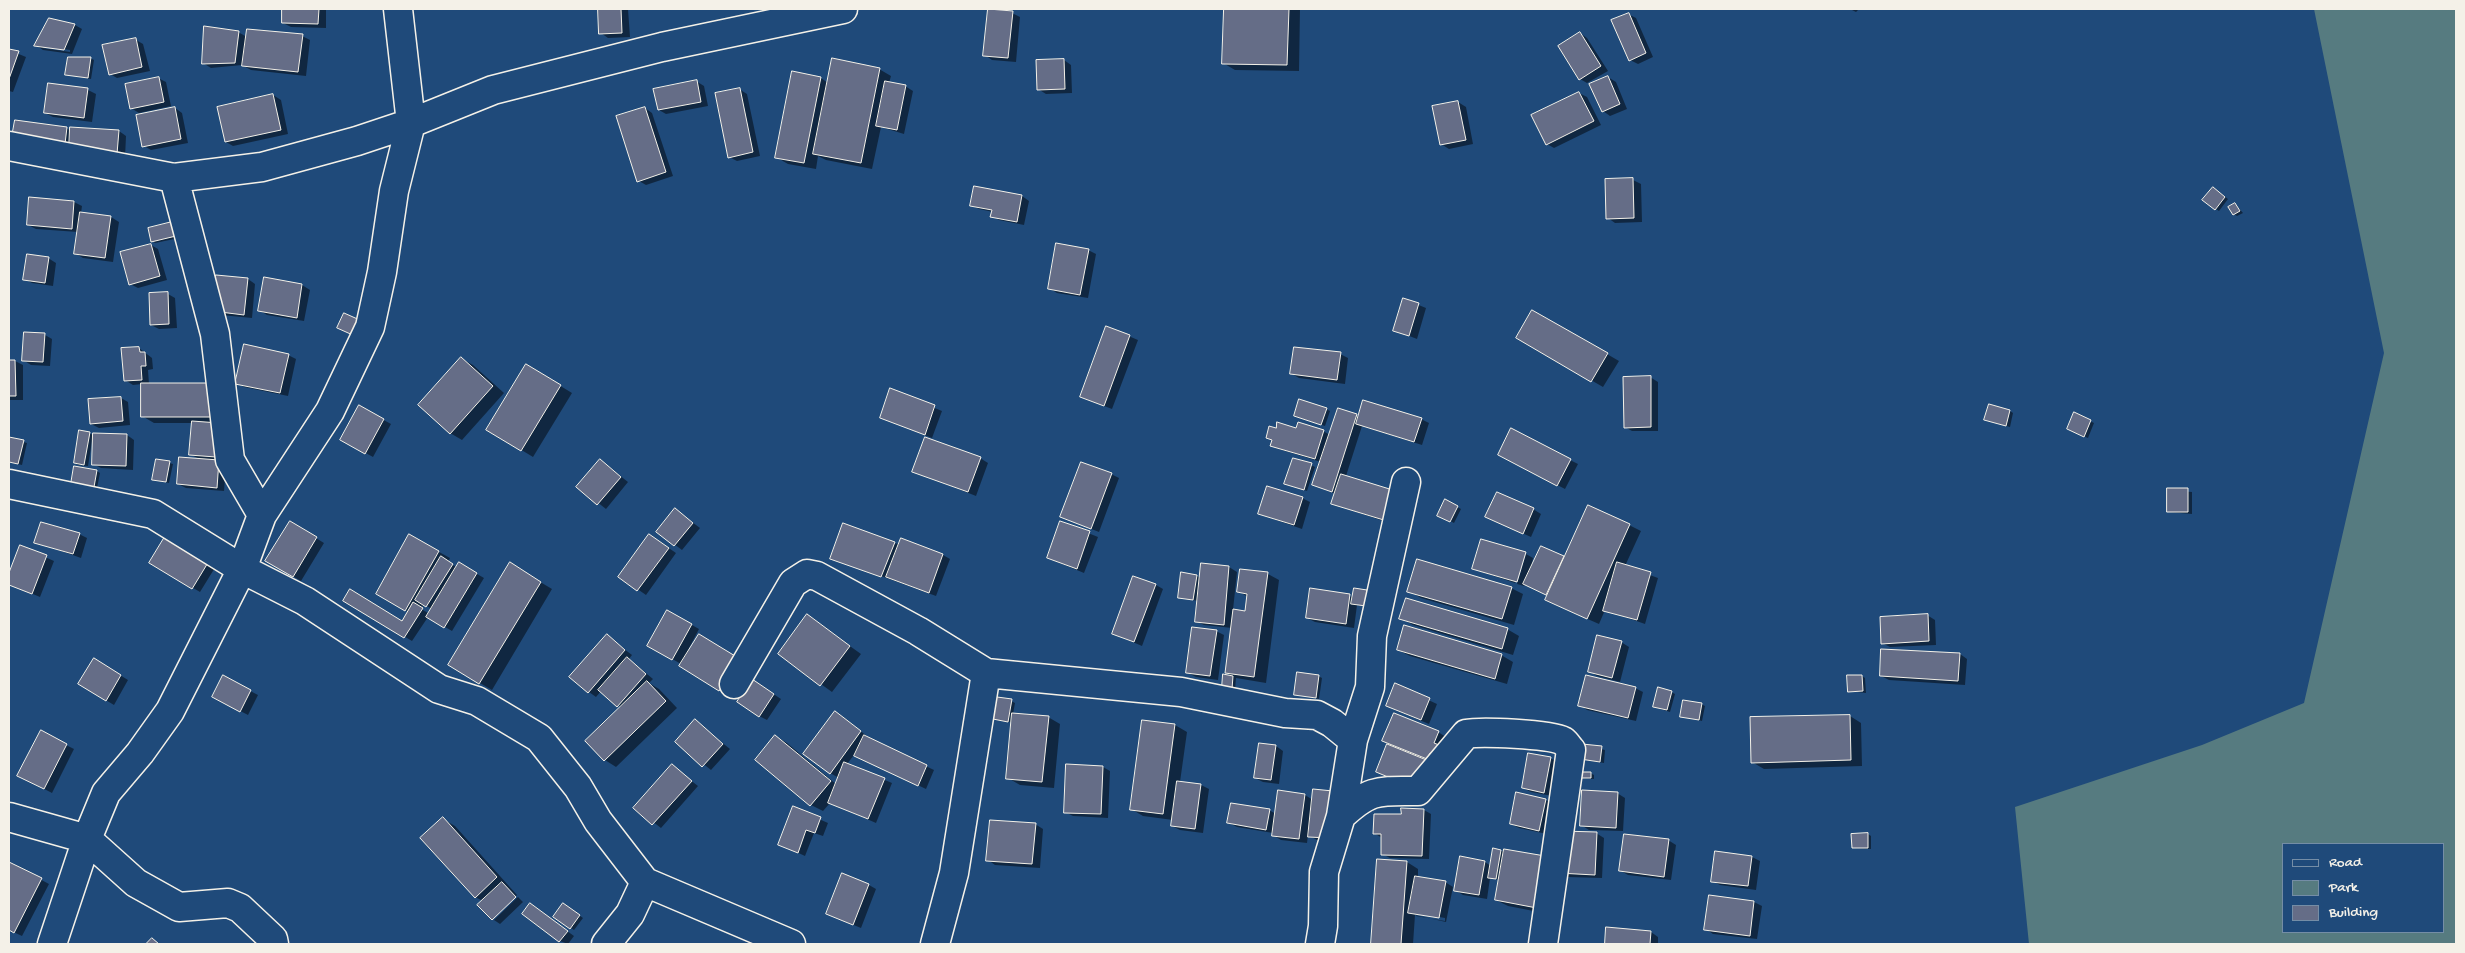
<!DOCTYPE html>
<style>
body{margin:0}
#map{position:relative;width:2465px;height:953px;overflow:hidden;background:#1f4a7a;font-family:"Gochi Hand",sans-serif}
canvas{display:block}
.frame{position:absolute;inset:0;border:10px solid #f4f1e8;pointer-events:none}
.legend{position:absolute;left:2282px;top:843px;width:162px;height:90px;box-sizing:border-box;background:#1f4a7a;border:1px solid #748da6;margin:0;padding:6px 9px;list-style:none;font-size:15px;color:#f4f1e8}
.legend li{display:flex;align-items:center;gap:10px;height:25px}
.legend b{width:25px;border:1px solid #748da6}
</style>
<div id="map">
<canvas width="2465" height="953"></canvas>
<div class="frame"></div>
<ul class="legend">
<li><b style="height:6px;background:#1f4a7a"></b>Road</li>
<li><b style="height:14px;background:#567b80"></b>Park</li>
<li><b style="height:14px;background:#656d87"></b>Building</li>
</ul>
</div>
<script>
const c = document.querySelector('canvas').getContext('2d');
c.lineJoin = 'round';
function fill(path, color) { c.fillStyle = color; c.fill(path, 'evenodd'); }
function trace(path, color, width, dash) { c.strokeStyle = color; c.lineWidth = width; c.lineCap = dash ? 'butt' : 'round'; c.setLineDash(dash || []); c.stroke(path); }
fill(new Path2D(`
 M2314,9H2456V944H2029L2015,807L2202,745L2304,703L2384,353ZM2284,844H2444V932H2284Z`), '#567b80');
fill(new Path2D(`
 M284,9H326V28L291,27L283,23Z
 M599,9H628L630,37L608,38L601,33Z
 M1225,9H1300L1299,71L1235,70L1223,63Z
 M1850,9H1859L1856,12Z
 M1012,13L1020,17L1016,62L992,60L985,55Z
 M1628,14L1636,18L1653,57L1638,64L1630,60Z
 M49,19L75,25L82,29L72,54L43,50L36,45ZM43,46L70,50V52L43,48Z
 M238,32L247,37L302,36L310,40L306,76L251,70L242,65L211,68L203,63Z
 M1580,33L1587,38L1608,71L1587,83L1580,79Z
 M136,40L143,44L150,71L117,78L110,74Z
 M9,50L26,57L13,92L9,91Z
 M90,58L94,60L91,79L66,74Z
 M1064,60L1071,65L1072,93L1046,94L1038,89Z
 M879,69L891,76L889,83L905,86L913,91L904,134L881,127L872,169L826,160L818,156L816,169L788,164L776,157L821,78L828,83Z
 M1608,77L1616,82L1627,109L1610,116L1603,111Z
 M158,78L166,82L171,106L139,113L131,108Z
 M696,81L704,86L708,106L666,114L659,110Z
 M49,84L88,90L96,94L92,122L53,117L45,113Z
 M739,89L747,94L760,156L737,161L729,157Z
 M1579,93L1587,97L1601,125L1554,148L1547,144Z
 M273,95L281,100L288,134L233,146L226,142Z
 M1458,102L1466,107L1473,144L1449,149L1441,144Z
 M175,108L182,113L188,143L151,150L144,146Z
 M645,108L652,113L673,176L646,185L639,181Z
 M66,128L71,131H119L126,136L125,158L21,141Z
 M1607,180H1633L1641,184L1642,222L1615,223L1608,218Z
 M975,187L1022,196L1029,201L1024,225L999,220L992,216L993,212L979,209L971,205Z
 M2216,190L2228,199L2219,211L2216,209Z
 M30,199L74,202L82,206L81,213L111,217L119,222L113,262L83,258L75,253L78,232L36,229L28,225Z
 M2235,204L2243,213L2237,216L2234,214Z
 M176,225L179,238L155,243L152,241Z
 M151,245L158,249L167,280L138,288L130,284Z
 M1088,250L1096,254L1088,298L1057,293L1049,288Z
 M48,258L56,263L53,286L32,283L25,279Z
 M265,278L302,285L310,290L304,321L267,315L259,310Z
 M248,279L255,284L252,318L221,315Z
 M168,294L175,298L177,328L159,329L151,325Z
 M1404,299L1426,308L1417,339L1394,330Z
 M1533,311L1619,361L1603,387L1518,338Z
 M1107,327L1138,340L1112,409L1081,397Z
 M45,335L52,339L50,366L31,365L23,360Z
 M139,348L152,358L153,369L148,370L149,384H212L223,460H215L226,466L224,491L186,488L178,484L201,460L190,454L193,423H154L142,416V384L133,385L125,380Z
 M1340,354L1348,358L1345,384L1299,378L1292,374Z
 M288,355L296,359L288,396L244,387L237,383Z
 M462,359L473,365L504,393L462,440L450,433Z
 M9,361H15L23,365V400H9Z
 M526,365L572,393L533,457L487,429Z
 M1650,377L1658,382V431H1632L1625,427Z
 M891,390L942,411L932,438L881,417Z
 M121,398L128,402L130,425L99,428L91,424Z
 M360,407L391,424L373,457L342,440Z
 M1326,409L1330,411L1325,426L1295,416Z
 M1339,409L1359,417L1421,419L1429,423L1422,445L1362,426L1346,476L1395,525L1333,504L1336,494L1314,485L1321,462L1279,449L1272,445L1273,441L1267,437L1276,429L1323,431L1330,435Z
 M2010,411L2013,413L2010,427L1989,421Z
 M2075,414L2094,423L2088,438L2071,431Z
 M89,433L93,435L88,466L78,465L75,463Z
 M127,435L134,440L133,470L101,468L93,464Z
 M9,438L27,443L22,465L9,462Z
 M980,458L988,463L976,496L913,471Z
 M1507,459L1570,460L1578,464L1565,489Z
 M600,460L628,482L606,509L578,487Z
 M169,463L173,464L169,483L153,479Z
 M1311,465L1315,467L1307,491L1289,485Z
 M97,471L100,473L97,488L76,485Z
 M1111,474L1119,478L1099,532L1061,517Z
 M2168,490L2192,492V514L2168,512Z
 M1302,498L1310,502L1302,529L1259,514Z
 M1446,501L1461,509L1454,523L1439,515Z
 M1533,509L1541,514L1531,537L1495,521Z
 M676,510L700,528L682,550L658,532Z
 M290,522L324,543L301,581L267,561Z
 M1061,522L1098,537L1084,573L1048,558Z
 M1629,525L1641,531L1625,566L1658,578L1645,624L1605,610L1599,624L1558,606L1547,600L1549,595L1525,584L1524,586L1517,584L1526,554L1533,558L1531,570L1541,547L1565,559Z
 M79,534L87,538L81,558L36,542Z
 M410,536L450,558L448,562L458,568L460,564L484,578L452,631L428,617L412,641L345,601L403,622L409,612L377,594ZM424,604L433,610L430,614L421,609Z
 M167,537L216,566L200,592L151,563Z
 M657,540L676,553L646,595L620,577Z
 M894,543L943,555L950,559L936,596L832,558Z
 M20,546L54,561L40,597L9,584V577Z
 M1524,553L1515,583L1473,569Z
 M510,564L552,589L492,690L449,665Z
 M1202,565L1229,567L1237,572L1233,610L1246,612L1248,597L1238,591L1268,574L1279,580L1266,683L1236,678L1235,690L1226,689L1224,676L1234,677L1226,673L1232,628L1204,625L1196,621L1198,601L1179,597L1197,576L1201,578Z
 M1156,585L1163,589L1142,646L1114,634Z
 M1511,588L1523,594L1514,625L1421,598L1409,591Z
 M1311,589L1354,597L1355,590L1367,592L1370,594L1369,607L1357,605L1354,628L1315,622L1307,618Z
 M667,611L699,629L688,650L727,695L680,665L681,664L648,645Z
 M1927,615L1935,620L1936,645L1890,647L1882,643Z
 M808,616L861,654L832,692L779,654Z
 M1401,618L1507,629L1519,636L1513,655L1413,625Z
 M1216,631L1224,635L1218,680L1196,677L1188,673Z
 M607,636L632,655L629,659L653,679L649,683L659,689L677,708L616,767L605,760L622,708L601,691L596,697L589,692L571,677Z
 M1621,642L1629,647L1620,682L1597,676L1589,671Z
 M1398,650L1501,655L1513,662L1507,684L1410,656Z
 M1960,654L1967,659L1965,685L1889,680L1881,676Z
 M94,659L128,680L114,705L79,684Z
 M1318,676L1322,678L1319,699L1295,694Z
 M1862,676L1865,678L1866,693L1849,691Z
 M223,677L258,695L248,715L221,701Z
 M760,685L781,699L767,720L759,716Z
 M1396,685L1437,704L1429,724L1395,710Z
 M1635,688L1643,692L1636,721L1587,710L1580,705Z
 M1671,692L1675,694L1670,712L1654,707Z
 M1011,701L1015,703L1013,714L1048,717L1060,724L1054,788L1020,785L1008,778L1013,723L994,718Z
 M1701,704L1705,706L1702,721L1682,716Z
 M1850,716L1861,723L1862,766L1764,769L1752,762Z
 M843,717L868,737L867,738L934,770L926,789L854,755L847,764L892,783L876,823L830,803L823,811L811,805L775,736L787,743L837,785L839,778L830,773Z
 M695,721L730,749L711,770L676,742Z
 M1143,721L1175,725L1187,732L1180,782L1201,785L1209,789L1203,833L1180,830L1172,826L1173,820L1143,816L1131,809Z
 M1438,732L1446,737L1425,792L1377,771L1389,743Z
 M66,745L74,749L52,793L27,780Z
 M1583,745L1605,750L1604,763L1581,759Z
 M1276,746L1283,751L1279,784L1263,782L1255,778Z
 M1550,758L1558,762L1552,796L1531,792L1523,788Z
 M672,766L698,786L661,828L635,808Z
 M1103,767L1110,771L1108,818L1073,816L1065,812Z
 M1590,773L1594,775V779L1581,778Z
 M1617,793L1625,798L1623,831L1589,830L1581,825Z
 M1305,795L1313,800L1336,842L1317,840L1308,835L1307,843L1281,840L1273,835V833L1237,827L1229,823L1269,810L1276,814Z
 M1546,800L1553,804L1547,834L1519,828L1511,824Z
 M794,808L828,823L823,836L814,833L805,856L779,844Z
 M1424,810L1431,814L1429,859L1390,858L1382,854V838L1374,833L1402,816Z
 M443,819L455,826L517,895L493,918L483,901L475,897Z
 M1035,824L1043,829L1040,868L995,865L988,860Z
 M1596,833L1604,838L1602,878L1567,877L1561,873L1554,915L1508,906L1496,900L1500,880L1490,878L1487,899L1463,895L1455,890L1485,862L1491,866L1501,851L1551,858Z
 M1868,834L1871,836V849L1853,848Z
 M1668,840L1676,845L1671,880L1628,875L1621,871Z
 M1716,852L1752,857L1760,861L1756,890L1720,885L1712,881Z
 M1378,860L1407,862L1418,869V877L1445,882L1453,887L1446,922L1415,915L1413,944H1372ZM1416,913L1445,918V921L1416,916Z
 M10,863L49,884L22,936L9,930Z
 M869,885L876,889L861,928L827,914Z
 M518,897L523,902L500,924L494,920Z
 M1710,897L1754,902L1762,906L1757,939L1713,934L1706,929Z
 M531,905L574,936L568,944L560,941Z
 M566,906L583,918L574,930L571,928Z
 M1608,928L1651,932L1658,937V944H1606Z`), '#0007');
const building = new Path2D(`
 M282,9H319L318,24L282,23Z
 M598,9H621L622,33L599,34Z
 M988,9L1013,11L1008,58L983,56Z
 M1224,9H1289L1287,65L1222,64Z
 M1629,13L1646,53L1629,61L1611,20Z
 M49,18L75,24L64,50L34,46Z
 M204,26L239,31L235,63L202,64Z
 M247,29L303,34L298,72L242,66Z
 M1580,32L1601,66L1579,80L1558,46Z
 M136,38L142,67L109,75L102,45Z
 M9,49L19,51L9,79Z
 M68,57H91L88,78L65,75Z
 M832,58L880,68L861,163L813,154Z
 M1064,59L1065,89L1037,90L1036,60Z
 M792,71L821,77L804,163L775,158Z
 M1608,76L1620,104L1602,112L1589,84Z
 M159,77L164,102L130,109L125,84Z
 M697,80L701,102L658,110L653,89Z
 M885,81L906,85L897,130L876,126Z
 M48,83L88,88L84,118L44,113Z
 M740,88L753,152L728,158L715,93Z
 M1579,92L1594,121L1546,145L1531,115Z
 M273,94L281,130L225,142L217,107Z
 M1458,101L1466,140L1440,145L1432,106Z
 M175,107L181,139L142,147L136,115Z
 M645,107L666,172L637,182L616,116Z
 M15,120L67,127L65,144L12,137Z
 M70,127L119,130L117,154L69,151Z
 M1633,178L1634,218L1606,219L1605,179Z
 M974,186L1022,195L1017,222L990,217L992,210L970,206Z
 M2213,187L2225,197L2215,210L2202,200Z
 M29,197L74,201L72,229L27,225Z
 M2235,203L2240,211L2233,215L2228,207Z
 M80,212L111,216L105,258L74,254Z
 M172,222L176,236L151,242L148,228Z
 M1056,243L1089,249L1080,295L1048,289Z
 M151,244L160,276L129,285L120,252Z
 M27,254L49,257L45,283L23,280Z
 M216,275L248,278L244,315L212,311Z
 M264,277L302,284L297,318L258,311Z
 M168,292L169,324L150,325L149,293Z
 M1403,298L1419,303L1409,336L1393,331Z
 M1532,310L1608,353L1591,382L1516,338Z
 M344,313L362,321L355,336L337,328Z
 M1106,326L1130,335L1104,406L1080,397Z
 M24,332L45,333L43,362L22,361Z
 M244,344L289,354L280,393L235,384Z
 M139,347L140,352H145L146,366H141L142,380L124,381L121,348Z
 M1294,347L1341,352L1337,380L1290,374Z
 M461,357L493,386L450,434L418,405Z
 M9,360H15L16,396H9Z
 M526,364L561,385L521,451L486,430Z
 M1651,376V427L1624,428L1623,377Z
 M141,383H212V417H141Z
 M890,388L935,405L925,435L880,418Z
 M121,397L123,421L90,424L88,399Z
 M1299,399L1327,408L1321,425L1294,416Z
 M1363,400L1422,418L1414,442L1356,424Z
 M1989,404L2010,410L2006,426L1984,420Z
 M359,405L384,419L365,454L340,440Z
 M1338,408L1357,414L1332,492L1312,485Z
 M2074,412L2091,420L2084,437L2067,429Z
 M192,421L219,423L216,457L189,455Z
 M1277,422L1296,428L1298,422L1324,430L1315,459L1270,446L1272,440L1266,438L1269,426L1276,428Z
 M1511,428L1571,459L1557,486L1498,455Z
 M79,430L90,432L84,465L74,463Z
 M93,433L127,434L126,466L92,465Z
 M9,437L24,440L18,464L9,462Z
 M925,437L981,457L968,492L912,472Z
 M179,457L219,460L217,488L177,484Z
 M1293,458L1312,463L1304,490L1284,484Z
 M156,459L170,461L166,482L152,480Z
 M600,459L621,477L597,505L576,487Z
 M1081,462L1112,473L1091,529L1060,517Z
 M74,466L97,470L94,487L71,484Z
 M1341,474L1396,491L1387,521L1331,504Z
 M1267,486L1303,497L1294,525L1258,514Z
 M2167,488H2188V512H2167Z
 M1497,492L1534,508L1523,534L1485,517Z
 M1445,499L1458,506L1450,522L1437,516Z
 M1588,505L1630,524L1587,619L1545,600Z
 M675,508L693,523L674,546L656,532Z
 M290,521L317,537L293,577L265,561Z
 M1060,521L1090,531L1077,569L1047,558Z
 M41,522L80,533L73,554L34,543Z
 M843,523L895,542L881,577L830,559Z
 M409,534L439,551L405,611L376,594Z
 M649,534L669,548L637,591L618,577Z
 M166,535L209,561L192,589L149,563Z
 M901,538L943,554L929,593L886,577Z
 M1481,539L1526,552L1517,582L1472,569Z
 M20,545L47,555L32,594L9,585V573Z
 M1541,546L1564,556L1546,595L1523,584Z
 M441,556L453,564L426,607L415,600Z
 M1417,559L1512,587L1502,619L1407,592Z
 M459,562L477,573L444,628L426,617Z
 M510,562L541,582L479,684L448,665Z
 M1617,562L1651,572L1637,620L1603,611Z
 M1201,563L1229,566L1224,625L1195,622Z
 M1240,569L1268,572L1254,677L1225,673L1233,609L1245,611L1247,594L1237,592Z
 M1181,572L1197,575L1193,600L1178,598Z
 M1133,576L1156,584L1134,642L1112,634Z
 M1310,588L1350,594L1346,624L1306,618Z
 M1354,588L1367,590L1366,606L1351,604Z
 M350,589L402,621L413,602L423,608L404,638L343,601Z
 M1406,598L1508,628L1502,649L1399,619Z
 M667,610L692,624L672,660L647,646Z
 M807,614L850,646L820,686L778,654Z
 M1928,614L1929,641L1881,644L1880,617Z
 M1404,625L1502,654L1495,679L1397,650Z
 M1192,627L1217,630L1210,676L1186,673Z
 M607,634L625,650L588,693L569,677Z
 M699,634L740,659L719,691L679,666Z
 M1597,635L1622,641L1612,678L1588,672Z
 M1881,649L1960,653L1958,681L1880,676Z
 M627,657L646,674L617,707L598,690Z
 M94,658L121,675L106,701L78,684Z
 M1297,672L1319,675L1316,698L1294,695Z
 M1223,674L1233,676L1232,689L1222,688Z
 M223,675L251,690L240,712L212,697Z
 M1586,675L1636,687L1628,718L1578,706Z
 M1847,675H1862L1863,691L1848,692Z
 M752,679L774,694L759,717L737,702Z
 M647,681L666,701L604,761L585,741Z
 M1395,683L1430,698L1421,720L1386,706Z
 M1658,687L1672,691L1667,710L1653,707Z
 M997,697L1012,699L1008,722L993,719Z
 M1683,700L1702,703L1699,720L1680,717Z
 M835,711L861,731L830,774L803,754Z
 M1012,713L1049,716L1042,782L1006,779Z
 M1394,713L1439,731L1434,743L1439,745L1435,755L1430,753L1427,759L1382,741Z
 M1850,715L1851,760L1751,763L1750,717Z
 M695,719L723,744L702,767L675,742Z
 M1142,720L1175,724L1163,814L1130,810Z
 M41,730L67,744L44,789L17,776Z
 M775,735L831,781L810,806L755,760Z
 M864,735L927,765L918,786L854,756Z
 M1259,743L1276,745L1271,780L1254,778Z
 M1387,744L1429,761L1417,789L1376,772Z
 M1582,744L1602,746L1600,762L1580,759Z
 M1528,753L1551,757L1544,793L1522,788Z
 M844,762L885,778L868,819L828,803Z
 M672,764L692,781L652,825L633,808Z
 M1066,764L1103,766L1101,814L1064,813Z
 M1580,772H1591V778H1580Z
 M1177,781L1201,784L1195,829L1171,826Z
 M1313,789L1333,791L1329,838L1308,837Z
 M1278,790L1305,794L1299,839L1272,836Z
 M1582,790L1618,792L1616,828L1580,826Z
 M1516,792L1546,799L1539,831L1510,824Z
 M1231,803L1270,809L1266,830L1227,823Z
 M793,806L821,817L815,833L806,830L798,853L778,845Z
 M1401,808L1424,809L1422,856L1381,855V834H1373L1374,814H1401Z
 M443,817L497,877L475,898L420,838Z
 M990,820L1036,823L1032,864L986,861Z
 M1561,831L1597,832L1595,875L1558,873Z
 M1868,833V848H1852L1851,834Z
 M1624,834L1669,839L1664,877L1619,871Z
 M1493,848L1501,850L1496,879L1488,878Z
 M1504,849L1551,857L1542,909L1495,900Z
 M1715,851L1752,856L1748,886L1711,882Z
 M1460,856L1485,861L1479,895L1454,891Z
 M1377,859L1407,861L1401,944H1371Z
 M9,862L42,878L14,933L9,930Z
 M842,873L869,884L853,925L826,914Z
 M1415,876L1446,881L1439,918L1408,913Z
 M502,882L516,897L492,920L477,905Z
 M1709,895L1754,901L1750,936L1704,930Z
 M530,903L568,931L559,942L522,914Z
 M563,903L580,915L570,929L553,917Z
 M1606,927L1651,931L1650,944H1605Z
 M152,938L159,944H146Z`);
fill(building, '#656d87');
trace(building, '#f4f1e8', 1);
const minor = new Path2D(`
 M9,146L174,178L262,167L357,141L411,123L493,90L662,47L843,9
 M174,178L215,334L230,460L262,515
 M9,484L153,514L242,569L305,601L439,689L477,701L539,738L578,787L598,821L645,882L791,944
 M734,684L793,583L807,574L817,576L918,631L986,673L1181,692L1285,713L1317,715L1332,723L1353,740
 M1341,816C1371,788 1379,791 1418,791L1466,734C1480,731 1550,734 1563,741C1566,743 1569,748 1571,750L1543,944
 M9,817L87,839L136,883L179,907L228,903L240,908L273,939L274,944
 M52,944L87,839L106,793L140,753L170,711L242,569L262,515L330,411L370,327L382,272L394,191L411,123L398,9
 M606,944L630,914L645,882
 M935,944L954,873L986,673
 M1320,944L1323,926L1324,872L1341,816L1353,740L1370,687L1372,636L1406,482`);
trace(minor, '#f4f1e8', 31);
trace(minor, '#1f4a7a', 28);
</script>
